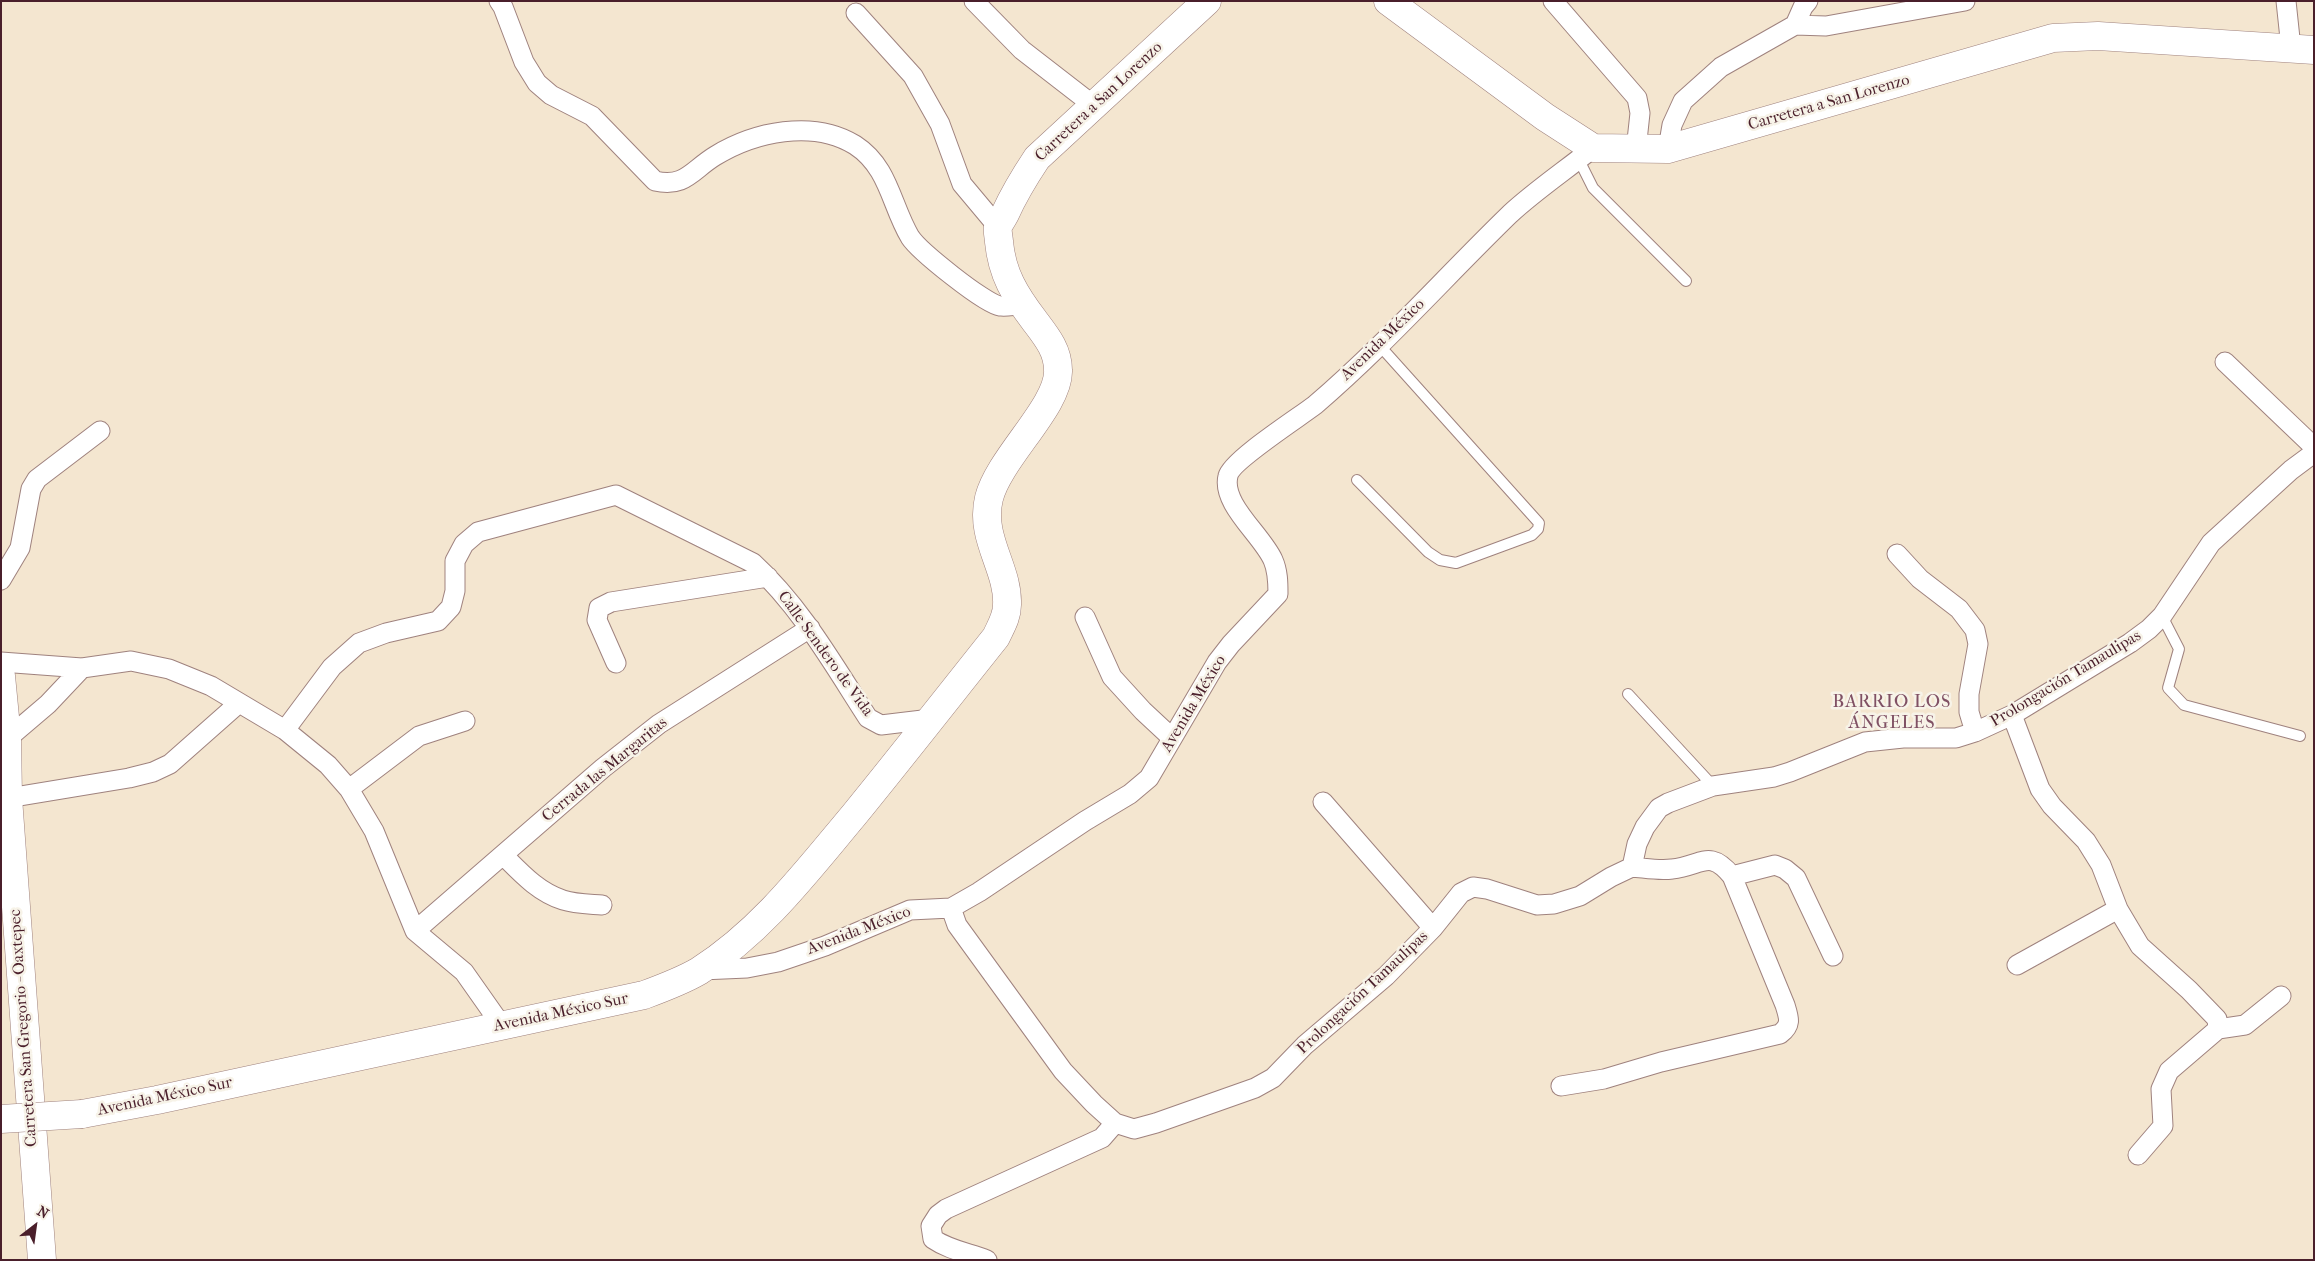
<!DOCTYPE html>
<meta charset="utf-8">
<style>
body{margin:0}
#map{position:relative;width:2315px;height:1261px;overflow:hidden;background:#f4e6d0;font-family:"IM FELL French Canon",serif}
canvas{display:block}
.frame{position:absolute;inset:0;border:2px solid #4a1f2b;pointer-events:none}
.north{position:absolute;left:10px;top:1201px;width:50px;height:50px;-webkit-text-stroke:4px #f7f3e8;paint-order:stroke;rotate:30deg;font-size:14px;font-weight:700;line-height:20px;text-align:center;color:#4a1f2b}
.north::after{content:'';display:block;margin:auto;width:18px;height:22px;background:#4a1f2b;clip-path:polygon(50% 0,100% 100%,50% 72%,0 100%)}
</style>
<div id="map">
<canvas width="2315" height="1261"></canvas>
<div class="frame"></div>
<div class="north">N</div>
</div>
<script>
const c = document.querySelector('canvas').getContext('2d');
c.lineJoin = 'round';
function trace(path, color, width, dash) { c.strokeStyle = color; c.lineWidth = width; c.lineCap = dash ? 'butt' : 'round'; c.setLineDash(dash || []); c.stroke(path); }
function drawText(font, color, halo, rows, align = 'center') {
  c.font = font + ' "IM FELL French Canon",serif'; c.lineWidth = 5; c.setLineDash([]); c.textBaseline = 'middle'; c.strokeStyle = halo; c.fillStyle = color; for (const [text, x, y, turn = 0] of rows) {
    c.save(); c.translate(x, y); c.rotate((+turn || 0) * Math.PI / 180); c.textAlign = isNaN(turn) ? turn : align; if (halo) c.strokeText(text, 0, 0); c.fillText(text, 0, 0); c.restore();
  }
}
const lane = new Path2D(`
 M1579,160L1593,188L1686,281
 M1357,480L1428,552L1440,560L1456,563L1532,535L1538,529L1539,523L1380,346
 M2162,616L2179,649L2168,688L2184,705L2300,736
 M1628,694L1713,786`);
const street = new Path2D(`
 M499,1L503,7L524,62L537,83L551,95L592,116L655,181C685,188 692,170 715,156C754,132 813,119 855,145C889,167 891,205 910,237C919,251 985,304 1000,306C1006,307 1015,305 1022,305
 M974,1L1022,50L1093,105
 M1553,1L1637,98L1640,113L1636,150
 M2286,1L2291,48
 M856,13L913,76L940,124L962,184L998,227
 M1795,25L1826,26L1965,1
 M1668,149L1672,125L1683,101L1721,67L1795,25L1803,7L1808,1
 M2225,362L2314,447
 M1897,554L1920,579L1959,609L1975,630L1978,644L1969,694V712L1975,732
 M1,580L20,548L31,489L37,479L100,431
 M1085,617L1112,677L1143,711L1172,738
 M1,662L82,668L131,661L169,669L211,686L285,730L328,765L349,789L374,831L415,931L464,972L502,1026
 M616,663L597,620L599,608L611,602L768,577
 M2012,715L2040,789L2052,806L2086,841L2101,865L2118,909L2140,946L2189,990L2217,1019L2218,1029L2169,1071L2161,1089L2163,1126L2138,1155
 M285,730L332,667L359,643L386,633L438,621L451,607L455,591V561L464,544L478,532L616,495L753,563C801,607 833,664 868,718L881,725L931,719
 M1,744L48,704L82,668
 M349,789L419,736L465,721
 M8,798L129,778L153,772L170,764L239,703
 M1323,802L1433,928
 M503,855C521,873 538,892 563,900C575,904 590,904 602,905
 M1732,876L1775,865L1785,869L1796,878L1833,956
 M951,908L957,925L1063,1071L1094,1104L1115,1123L1134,1129L1156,1123L1255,1088L1273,1078L1305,1045L1386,976L1433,928L1461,893L1473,887L1487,889L1537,905L1554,904L1580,896L1611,877L1632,867L1637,844L1645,827L1659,808L1668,803L1713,786L1774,777L1790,772L1865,742L1903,738H1956L1975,732L2012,715L2130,643L2149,629L2162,616L2211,543L2291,470L2314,453
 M415,931L603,768L659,724L810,628
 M2017,965L2118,909
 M701,970L747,968L778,962L825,946L910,910L951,908L979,892L1085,821L1130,794L1149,778L1217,662L1231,644L1278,594C1278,583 1278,571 1273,560C1262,535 1221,504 1228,476C1231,461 1298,418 1315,405C1384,346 1445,277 1510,214C1536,190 1566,170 1593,148
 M2218,1029L2245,1025L2281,996
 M1561,1086L1604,1079L1661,1062L1780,1034C1792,1025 1789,1018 1785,1005L1732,876C1709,848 1702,866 1672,869C1659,871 1645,868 1632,867
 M987,1260C969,1253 949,1250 933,1239L931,1226L938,1215L946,1209L1102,1138L1115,1123`);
const secondary = new Path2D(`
 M1388,1L1545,117L1593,148L1668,149L2053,38L2098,36L2314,50
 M82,1114L157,1100L644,995C663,988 682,981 699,971C762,931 807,871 854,815C902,756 949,696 996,637C1001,626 1007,617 1007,605C1009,569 979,538 989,498C999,458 1060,405 1058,370C1058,350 1046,336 1034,320C1015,295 1002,274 999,242C999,238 997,232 998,227C999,223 1003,218 1005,214C1014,194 1025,176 1037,158L1207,1`);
const primary = new Path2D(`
 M1,676L7,738L8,798L42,1260`);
trace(lane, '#9f827e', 12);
trace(street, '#9f827e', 21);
trace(secondary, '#9f827e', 29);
trace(primary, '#9f827e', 29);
trace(lane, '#fff', 10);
trace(street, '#fff', 19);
trace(secondary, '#fff', 28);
trace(primary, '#fff', 28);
const secondaryBridge = new Path2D(`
 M1,1119L82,1114`);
trace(secondaryBridge, '#9f827e', 29, []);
trace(secondaryBridge, '#fff', 28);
drawText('16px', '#4a1f2b', '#f7f3e8', [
 ["Carretera a San Lorenzo",1099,102,-43],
 ["Carretera a San Lorenzo",1829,103,-16],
 ["Avenida México",1383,340,-44],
 ["Calle Sendero de Vida",825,654,54],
 ["Prolongación Tamaulipas",2066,679,-31],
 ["Avenida México",1194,704,-59],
 ["Cerrada las Margaritas",605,770,-39],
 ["Avenida México",859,931,-21],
 ["Prolongación Tamaulipas",1363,993,-43],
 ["Avenida México Sur",561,1013,-12],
 ["Carretera San Gregorio - Oaxtepec",24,1028,-94],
 ["Avenida México Sur",165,1097,-12]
]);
c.letterSpacing = '1px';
drawText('18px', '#805164', '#f7f3e8', [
 ["BARRIO LOS",1892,703],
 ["ÁNGELES",1892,724]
]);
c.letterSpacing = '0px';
</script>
